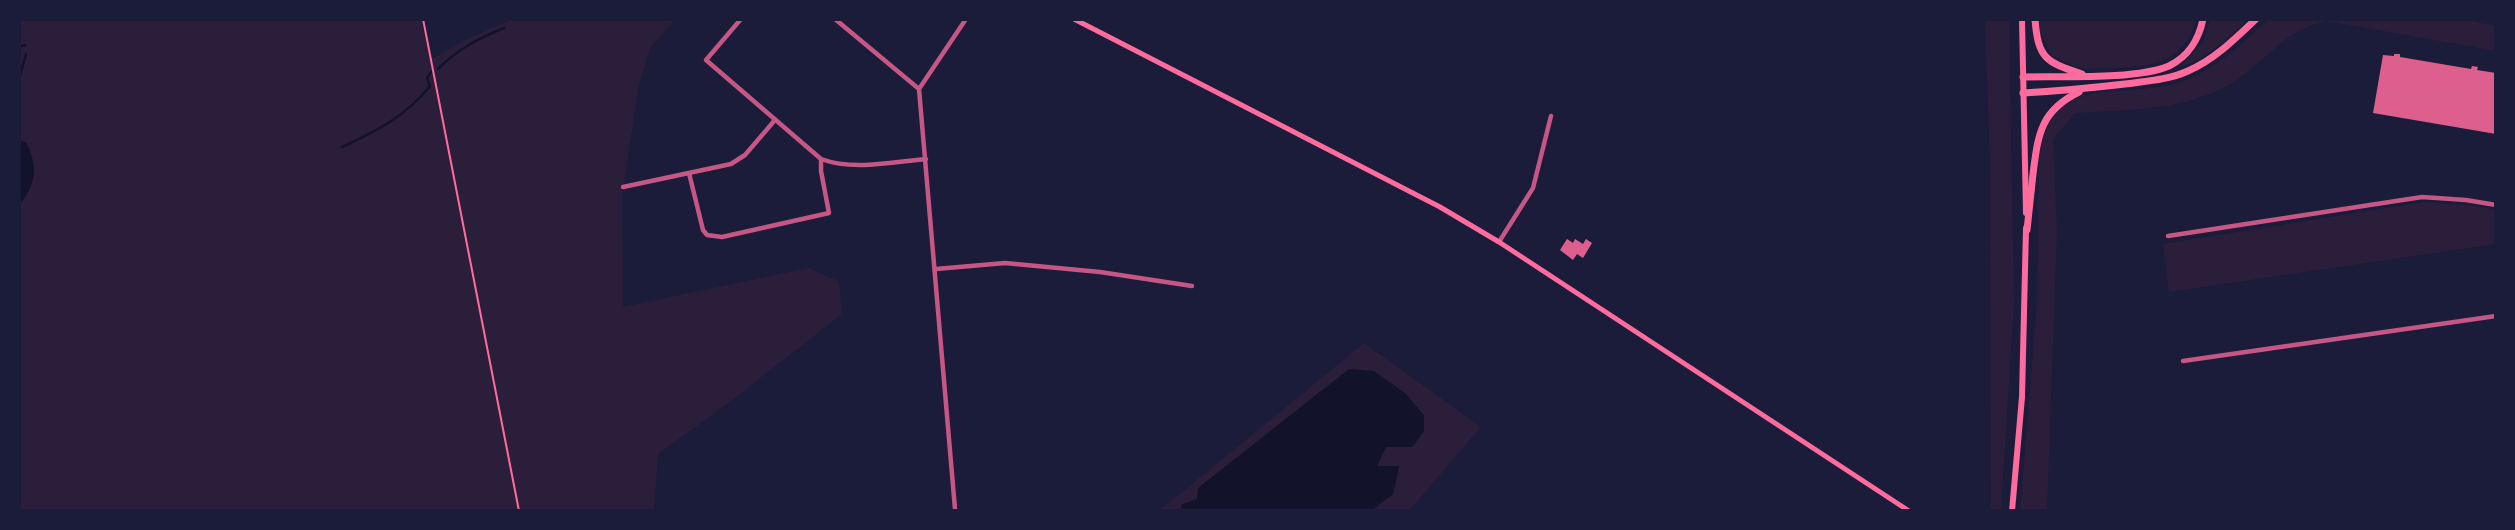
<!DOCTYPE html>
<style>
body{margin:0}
#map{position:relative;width:2515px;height:530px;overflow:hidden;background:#1b1b3a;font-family:"PT Sans Narrow",sans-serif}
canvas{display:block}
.frame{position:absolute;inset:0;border:21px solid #1b1b3a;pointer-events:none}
</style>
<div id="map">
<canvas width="2515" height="530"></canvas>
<div class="frame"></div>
</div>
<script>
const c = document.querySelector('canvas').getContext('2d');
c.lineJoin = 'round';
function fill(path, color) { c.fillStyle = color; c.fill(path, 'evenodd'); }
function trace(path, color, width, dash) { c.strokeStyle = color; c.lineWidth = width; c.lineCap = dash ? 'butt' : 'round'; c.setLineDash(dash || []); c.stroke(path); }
fill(new Path2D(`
 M19,19H421L430,60L464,41L512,19H676L650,48L639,85L622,195L623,307L808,268L839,281L842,314L731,401L658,454L654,511H19V205L26,197V142L19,141Z
 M1985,19H2009L2014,301L2001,511H1991L1990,169Z
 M2040,19H2196C2185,62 2154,66 2115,68C2104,68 2088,70 2077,67C2068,64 2060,59 2052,56L2040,32Z
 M2210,19H2248C2227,39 2207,58 2179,68L2203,42Z
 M2269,19H2462L2496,26V51L2326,21C2281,30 2261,69 2223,88C2177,111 2125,110 2075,113L2053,139L2057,230L2047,511H2020L2037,304L2039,152C2059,68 2120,103 2182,81C2216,70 2242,43 2269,19Z
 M2423,202L2468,205L2496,210V244L2169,292L2163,244Z
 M1364,343L1481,427L1409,511H1371L1393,494L1399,466L1376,467L1386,447H1412L1424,431L1197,499L1181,505V511H1159Z`), '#2a1e3b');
fill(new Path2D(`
 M19,141L26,142C38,167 37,183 19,205Z
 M1349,369L1374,371L1406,394L1424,415V431L1412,447H1386L1377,466H1399L1393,494L1371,511H1181V505L1197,499L1198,488Z`), '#12122b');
trace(new Path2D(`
 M19,47L25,45
 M438,69C458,49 479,38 504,28
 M19,79L26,54
 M342,147C377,131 406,116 430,86L427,78L431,72`), '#12122b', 2.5);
fill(new Path2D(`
 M2394,54H2400V57L2471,69L2472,66L2478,67L2477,70L2496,73V134L2373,113L2383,55L2394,56Z
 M1567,239L1573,243L1575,239L1583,244L1586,239L1592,243L1583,258L1577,254L1573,260L1560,250Z`), '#dd5f8e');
trace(new Path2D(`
 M423,19L519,511`), '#ff6b9d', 2);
trace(new Path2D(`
 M741,19L706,60L821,159C854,171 891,162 926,159
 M835,19L919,89
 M689,173L703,230L707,235L722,237L829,213L821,171V159
 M623,187L731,164L745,155L775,120
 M2168,236L2422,197L2466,200L2496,205
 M1499,242L1533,188L1551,116
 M936,269L1005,263L1100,272L1192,286
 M2183,361L2496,316
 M955,509L919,89L966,19`), '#c65784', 4.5);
trace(new Path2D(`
 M1074,19L1440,207L1499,242L1909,511`), '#ff6b9d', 5);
trace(new Path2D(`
 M2022,19L2026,213
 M2012,511L2022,397L2026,228`), '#ff6b9d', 6);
trace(new Path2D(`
 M2035,19C2038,59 2046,62 2082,74
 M2023,77C2060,76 2136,80 2169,66C2188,57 2199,39 2203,19
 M2023,93C2058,91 2091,88 2125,84C2147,81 2168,80 2188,71C2214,60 2235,39 2256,19
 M2027,230C2029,211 2031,193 2033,174C2038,135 2040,111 2079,92`), '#ff6b9d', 7);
</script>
